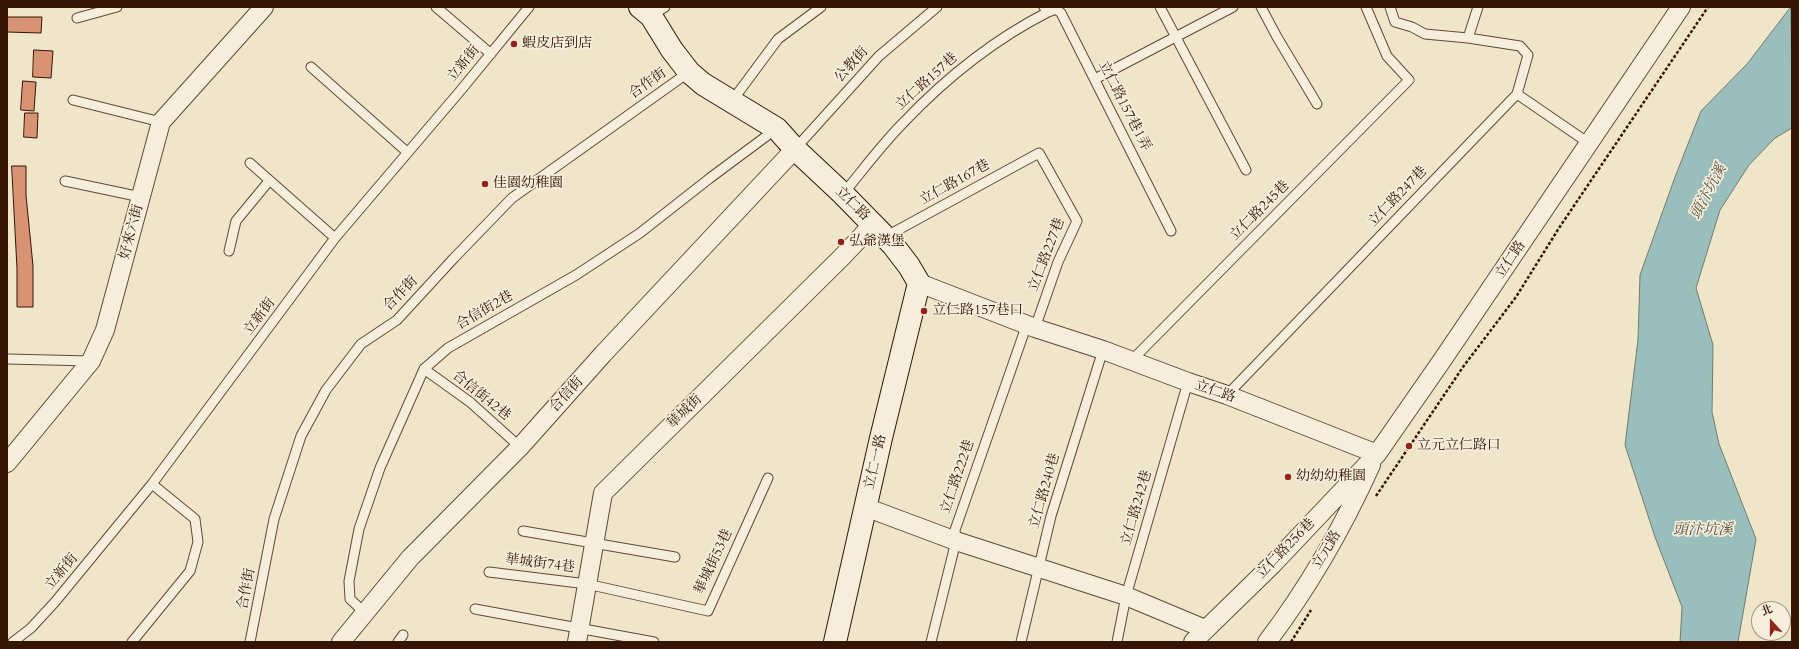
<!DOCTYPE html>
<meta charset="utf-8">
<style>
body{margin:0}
#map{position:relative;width:1799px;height:649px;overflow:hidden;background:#efe5c9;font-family:Cardo,"Noto Serif TC",serif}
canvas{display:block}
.frame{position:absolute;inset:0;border:8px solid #351403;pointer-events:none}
.north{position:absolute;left:1751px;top:601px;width:40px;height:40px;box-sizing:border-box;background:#f5eedc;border:1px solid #a89785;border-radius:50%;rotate:339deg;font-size:11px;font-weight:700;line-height:16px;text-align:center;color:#351403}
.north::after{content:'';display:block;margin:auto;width:14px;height:18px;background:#8f2418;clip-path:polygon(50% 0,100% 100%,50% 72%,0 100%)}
</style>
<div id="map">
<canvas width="1799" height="649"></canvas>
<div class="frame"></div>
<div class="north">北</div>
</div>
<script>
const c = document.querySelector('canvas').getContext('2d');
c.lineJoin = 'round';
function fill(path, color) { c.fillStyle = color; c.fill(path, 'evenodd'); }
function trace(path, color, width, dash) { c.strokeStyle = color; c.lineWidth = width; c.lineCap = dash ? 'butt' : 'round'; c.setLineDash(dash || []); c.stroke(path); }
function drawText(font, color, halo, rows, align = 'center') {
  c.font = font + ' Cardo,"Noto Serif TC",serif'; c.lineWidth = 3.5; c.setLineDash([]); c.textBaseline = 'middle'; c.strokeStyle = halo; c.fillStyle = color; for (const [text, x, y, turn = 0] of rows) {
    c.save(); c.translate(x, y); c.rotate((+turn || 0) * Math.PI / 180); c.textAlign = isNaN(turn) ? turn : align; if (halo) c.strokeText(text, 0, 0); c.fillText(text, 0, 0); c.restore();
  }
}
const water = new Path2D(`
 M1791,7L1792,128L1775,138L1749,165L1720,210L1696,288L1713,345L1712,412L1719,444L1756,539L1738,642H1680L1682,607L1655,537L1625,445L1638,340L1640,275L1675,177L1701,111L1747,64Z`);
fill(water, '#9abebb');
trace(water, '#727a71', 1);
const building = new Path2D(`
 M7,17H42L41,33L7,32Z
 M34,50L53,51L51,78L33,77Z
 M23,81L36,82L34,111L21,110Z
 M25,113H38L37,138L24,137Z
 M12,166H26V195L33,266V307H17V269Z`);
fill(building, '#d89375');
trace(building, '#351403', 1);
const lane = new Path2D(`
 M436,7L491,54
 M1044,7L1048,12L1056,9L1061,13L1171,231
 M1160,7L1246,170
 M1261,7L1277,37L1317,104
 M651,16L665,7
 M77,18L117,7
 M1468,38L1478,7
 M311,67L407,152
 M1095,79L1233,7
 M1517,94L1590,144
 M73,100L161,122
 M732,101L778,39L821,7
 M795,149L879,56L937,7
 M250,163L335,238
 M65,181L141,197
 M843,194C863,170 882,144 904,122C945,79 995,39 1048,12
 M885,237L1039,153L1077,221L1058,262L1035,328
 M229,251L236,221L269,181
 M7,359L91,361
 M1131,361L1409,80L1387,56L1366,7
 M424,369L470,402L520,447
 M1227,395L1517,94L1528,55L1520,46L1468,38L1425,34L1412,27L1395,22L1390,7
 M523,531L675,557
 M489,572L587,584L708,611L768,478
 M475,609L654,642
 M365,613L350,599L349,581L359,529L380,468L424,369L448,348L576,275L640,233L710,178L776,129
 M13,642L31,628L55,602L152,484L335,238L461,90L529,7
 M132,642L190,571L198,542L195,519L152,484
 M250,642L274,519L301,436L326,390L361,344L397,320L454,258L512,198L689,72
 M398,642L403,635
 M931,642L956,541L955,530L1027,324
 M1021,642L1051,516L1103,350
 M1117,642L1126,596L1188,382`);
const street = new Path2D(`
 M919,283L1035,328L1103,350L1188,382L1227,395L1377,454
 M7,463L91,361L105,330L161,122L264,7
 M865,507L956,541L1126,596L1205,629
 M341,642L410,558L520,447L603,354L795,149
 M577,642L603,493L842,257L873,224
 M1193,642L1273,564L1377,454L1443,359L1681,7
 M1267,642C1308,588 1343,527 1371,465`);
const secondary = new Path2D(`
 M640,7L651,16L672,50L689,72L703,84L777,129L795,149L843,194L893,245L909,266L919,283L881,438L835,642`);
trace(lane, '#644834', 11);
trace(street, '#644834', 20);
trace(secondary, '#351403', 24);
trace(new Path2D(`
 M1376,496L1463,367L1516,297L1559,228L1708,7
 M1291,642L1311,610`), '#351403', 2.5, [3, 2]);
trace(lane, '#f5eedc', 9);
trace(street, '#f5eedc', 18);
trace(secondary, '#f5eedc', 22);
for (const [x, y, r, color] of [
 [514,44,4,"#8f2418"],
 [485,184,4,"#8f2418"],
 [841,242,4,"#8f2418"],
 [924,311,4,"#8f2418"],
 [1409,446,4,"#8f2418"],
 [1288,477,4,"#8f2418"]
]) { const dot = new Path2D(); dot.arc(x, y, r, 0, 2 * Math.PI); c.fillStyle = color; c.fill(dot); trace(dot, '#f5eedc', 1.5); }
drawText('14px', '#351403', '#f5eedc', [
 ["蝦皮店到店",522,44],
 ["佳園幼稚園",493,184],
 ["弘爺漢堡",849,242],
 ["立仁路157巷口",932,311],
 ["立元立仁路口",1417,446],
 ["幼幼幼稚園",1296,477]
], 'left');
drawText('14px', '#351403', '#f5eedc', [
 ["立新街",464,64,-51],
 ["公教街",852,65,-48],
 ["立仁路157巷",927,82,-42],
 ["合作街",648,84,-35],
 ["立仁路157巷1弄",1124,106,63],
 ["立仁路167巷",955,183,-29],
 ["立仁路247巷",1398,197,-46],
 ["立仁路",852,204,44],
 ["立仁路245巷",1260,211,-45],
 ["好來六街",132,232,-75],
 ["立仁路227巷",1047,255,-69],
 ["立仁路",1511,260,-56],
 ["合作街",401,294,-46],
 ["合信街2巷",485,311,-30],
 ["立新街",260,317,-53],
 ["立仁路",1215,392,19],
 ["合信街",567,395,-48],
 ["合信街42巷",481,396,39],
 ["華城街",685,412,-44],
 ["立仁一路",876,462,-77],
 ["立仁路222巷",958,477,-71],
 ["立仁路240巷",1045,491,-74],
 ["立仁路242巷",1137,508,-74],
 ["立仁路256巷",1286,549,-46],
 ["立元路",1327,550,-59],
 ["華城街53巷",714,562,-65],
 ["華城街74巷",540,564,7],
 ["立新街",62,572,-50],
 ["合作街",247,589,-79]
]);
drawText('italic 15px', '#585043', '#f5eedc', [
 ["頭汴坑溪",1709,192,-62],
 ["頭汴坑溪",1703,531]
]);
</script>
